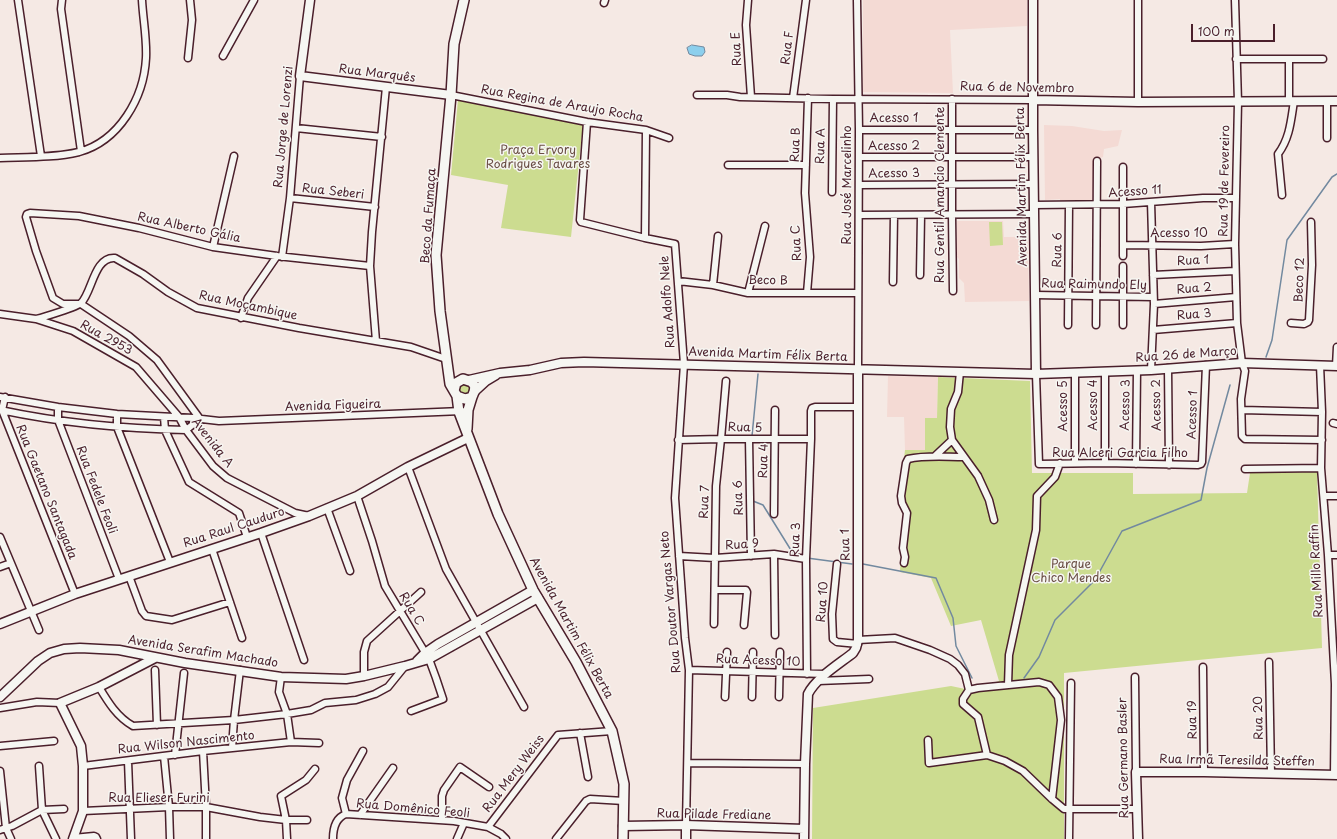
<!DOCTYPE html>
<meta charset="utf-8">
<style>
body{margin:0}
#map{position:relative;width:1337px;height:839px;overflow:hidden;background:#f5e9e4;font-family:"Playpen Sans",sans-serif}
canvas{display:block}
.scale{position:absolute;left:1191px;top:24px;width:84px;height:18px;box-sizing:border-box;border:2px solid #4a1f2b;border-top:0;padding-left:5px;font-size:12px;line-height:14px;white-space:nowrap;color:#4a1f2b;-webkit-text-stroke:3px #f6f6f2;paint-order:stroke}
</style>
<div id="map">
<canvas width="1337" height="839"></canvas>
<div class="scale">100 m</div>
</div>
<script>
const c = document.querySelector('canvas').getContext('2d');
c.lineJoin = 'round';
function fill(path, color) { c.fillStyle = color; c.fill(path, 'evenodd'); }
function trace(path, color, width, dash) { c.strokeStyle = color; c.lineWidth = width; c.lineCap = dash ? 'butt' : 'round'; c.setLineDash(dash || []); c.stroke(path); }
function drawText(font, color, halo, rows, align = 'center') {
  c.font = font + ' "Playpen Sans",sans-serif'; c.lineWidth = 3; c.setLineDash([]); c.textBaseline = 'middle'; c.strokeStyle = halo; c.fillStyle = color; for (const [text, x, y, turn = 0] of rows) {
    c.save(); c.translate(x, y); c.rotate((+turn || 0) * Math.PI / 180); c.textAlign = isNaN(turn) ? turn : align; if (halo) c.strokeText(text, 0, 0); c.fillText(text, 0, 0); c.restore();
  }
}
fill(new Path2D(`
 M863,0H1027V26L950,30L953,93L863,92Z
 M1044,125L1072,126L1104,131L1122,130L1118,146L1104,149L1103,157L1094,160V202L1060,203V199L1045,200Z
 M957,221H1003L1004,237H1028L1029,301L965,302L964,283L959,278V259L957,257Z
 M888,376L938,377L937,418H925V450H905L904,417H887Z`), '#f4dad4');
fill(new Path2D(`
 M458,100L583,124L571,237L501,228L508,185L451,175Z
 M989,222H1002L1003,245L990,246Z
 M938,377L1030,381L1032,473H1133V494L1247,493L1250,473L1317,472L1322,648L1064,673V839H812L813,708L951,686L970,690L999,681L981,620L951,626L931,578L900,572L903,514L899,503L905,450H925V418H937Z
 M465,381L472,389L468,395L459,393L458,386Z`), '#ccdc90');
const water = new Path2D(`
 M692,45L704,47L705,52L702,56H695L689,54L687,48Z`);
fill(water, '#8ccfed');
trace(water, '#72899f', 1);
trace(new Path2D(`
 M1266,357L1272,340L1287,240L1332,177L1337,174
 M752,436L758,374
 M753,501L763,505L794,555
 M807,558L852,564
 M863,564L936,578L953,618L956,646L972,678
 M1024,678L1039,657L1055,620L1095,580L1122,531L1201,500L1207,468L1230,385`), '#72899f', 1.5);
const minor = new Path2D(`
 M18,0L41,156
 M62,0L61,9L81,151
 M748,0L746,25L751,97
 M857,0L859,130L858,369
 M1138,0V102
 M1235,0L1238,102L1235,244L1237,323L1242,363L1245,371L1241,399L1242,436L1245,439L1322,440
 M604,3L605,0
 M223,56L254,0
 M188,58L192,20L190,0
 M1236,59H1323
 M1289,59V101
 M451,95L587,122L646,130L669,138
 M697,95H727L740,97L833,99L1033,100
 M793,98L806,0
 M952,99V215L953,291
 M587,122L580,220L581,222L645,238L675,244L684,364L675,498L685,638L689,670L686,825
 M296,128L382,137
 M859,130H1033
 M1327,138V101
 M859,157H1033
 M0,158C26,157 54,158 79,152C119,141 144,98 146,58C147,39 143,19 142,0
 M728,165H806
 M1123,167V256
 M859,185L1034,184
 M832,192L833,99
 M1282,195L1278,154C1290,138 1291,120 1294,101
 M290,198L375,207
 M1151,202L1154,304L1151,370
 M1034,205L1123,204L1203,198H1236
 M859,215L1034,214
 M645,238L646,130
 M1123,245L1201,246L1235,244
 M213,247L234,156
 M282,257L290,198L300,76
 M1123,266V325
 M920,275L921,215
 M1153,275L1235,271
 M678,281L713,285L748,293H858
 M893,282L894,215
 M713,285L718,236
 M748,293L765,226
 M807,293L810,257L805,193L808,98
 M1035,295L1153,297
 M1154,304L1236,297
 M0,314L36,319L73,331L136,367L179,417L186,430L213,466L227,478L295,513L309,516
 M241,318L248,298L277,256
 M36,319C44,317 77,307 81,303C92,293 94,256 115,258L143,274L168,292L197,308L299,328L411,347L446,359
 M1291,323L1304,324L1308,322L1309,320L1312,265L1311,222
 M1068,325L1069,205
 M1096,325L1097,161
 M1153,330L1237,323
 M376,341L370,266L372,232L386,87
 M1320,365L1322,412L1321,468L1328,555L1335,684L1334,775
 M1336,366L1337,347
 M1168,368L1169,465
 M960,372L958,392L951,409L950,427L952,440L978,476L989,500L994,520
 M1036,374L1039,464L1105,463L1198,465L1201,464L1202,462L1206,365
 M0,397L58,407L117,414L193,418L219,421L462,411
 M5,397L2,410L75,594
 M58,407V420L119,579
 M0,410C61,423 124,429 186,430L200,419
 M1242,410L1322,412
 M117,414V427L170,562
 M164,417L165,430L189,482L239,513L247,537
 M200,419L157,360L129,336L81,304H63L53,298L36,251L26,217L27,214L30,213L79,216L139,228L213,247L277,256L370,266
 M1333,423L1337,424
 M749,439L751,556
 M678,440L721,439H811
 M935,456L952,440
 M1075,463V373
 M1105,463V372
 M1136,464L1137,370
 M408,467L446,569L524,707
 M1245,469L1321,468
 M357,496L372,541L385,586L429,659L436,678L443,699L411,711
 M1324,496H1337
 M327,508L350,571
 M774,514L775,410
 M261,533L304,660
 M0,537L39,630
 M212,549L242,638
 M774,554L775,635
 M1328,555H1337
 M679,556L715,558L774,554L806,559
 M904,563L905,557L903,548L907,513L902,503L901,496L906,463L908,459C926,455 945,457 964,457
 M837,564L832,614L833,639L837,642L858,644
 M0,567L11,563
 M129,576L142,611L146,616L172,620L230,602
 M715,590H746L747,592L744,625
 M714,624L716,486L721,439L726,381
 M858,640L895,638L930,650L950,659L958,665L965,674L969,690
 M1269,662L1271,773
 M1203,667L1204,772
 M155,670L157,725
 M689,670L826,674
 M807,674L806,559L811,439V411L812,408L815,407H857
 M364,676V652L367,641L421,592
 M281,677L279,692L287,714L291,742
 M1135,677L1136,772
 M818,681L869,679
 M1008,685L1009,655L1036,530L1037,496L1055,477L1060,463
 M99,687C108,702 117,717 133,726L234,720L287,714L311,710L325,703L356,700L375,694L388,687L405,666
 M725,697L727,652
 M752,697L753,652
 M779,697L780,652
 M0,708L37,702L60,703
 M580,733L588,777
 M928,740L929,763L987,755L1005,761L1023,771L1052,799L1064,809H1137
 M0,746L54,741
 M232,748L234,720L240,670
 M203,751L206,807V839
 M175,755L184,673
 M987,755L978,717L963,704V699L969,690L978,688L1039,682L1049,685L1058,697L1061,720L1052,799
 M164,756L169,807L170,839
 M128,761L131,839
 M688,763L805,764
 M39,766L42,810L56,839
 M83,766L203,751L291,742L319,743
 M0,771L6,828L11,839
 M83,811L169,807H206L260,817L286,820H307
 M346,814L342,798L347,780L363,751
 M360,815L393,768
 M442,820V796L444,790L460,767L489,787
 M488,827L558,735L612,731
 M0,830L12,826L42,810L64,809
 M73,838L94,836L96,837L97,839
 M287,839L286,820L281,796L306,780L315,769
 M333,839C333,829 335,818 346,814L454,821L488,827L501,834L506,839
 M457,839L464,823
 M556,839L586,801L590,799L624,801
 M1069,839L1071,683`);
const tertiary = new Path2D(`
 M310,0L300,76L451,95
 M1033,0V130L1036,374
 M1033,100L1138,102L1337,101
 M469,380L500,373L530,370L561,363L584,362L1036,374L1151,370L1242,363L1337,366
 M474,392L486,381L496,375
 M0,624L75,594L261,533L309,516L357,496L408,467L468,438
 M417,661L425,653L438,644L533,590
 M0,697L38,661L50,653L64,649L80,648L119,650L185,663L281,677L346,679L364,676L405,666L429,659L538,598
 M623,826L686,825L804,829
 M73,839L83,811V766L81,746L60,703L99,687L155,658
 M686,839V825
 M804,839L805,764L808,694C816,678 839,664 853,653L856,648L858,640V369
 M1138,839L1136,772H1204L1337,775`);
const secondary = new Path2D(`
 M454,391L456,383L463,379L472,382L475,387L474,392L472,397L465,399L457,396L450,384L440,311L436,255L451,95L454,44L464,0
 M457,396L459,412L498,514L533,590L576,662L612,731L624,784L623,839
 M467,429L468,410L472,397`);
trace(minor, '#4a1f2b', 9);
trace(tertiary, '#4a1f2b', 11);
trace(secondary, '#4a1f2b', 12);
trace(minor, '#f6f6f2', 6);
trace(tertiary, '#f6f6f2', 8);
trace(secondary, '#f6f6f2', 9);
drawText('12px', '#4a1f2b', '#f6f6f2', [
 ["Rua F",788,48,-83],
 ["Rua E",737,49,-93],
 ["Rua Marquês",377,74,7],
 ["Rua 6 de Novembro",1017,88,1],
 ["Rua Regina de Araujo Rocha",562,104,10],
 ["Acesso 1",894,119],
 ["Rua Jorge de Lorenzi",284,127,-85],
 ["Rua B",796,145,-88],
 ["Rua A",821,146,-89],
 ["Acesso 2",894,147],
 ["Acesso 3",894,174,-1],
 ["Rua 19 de Fevereiro",1225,181,-89],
 ["Rua José Marcelinho",848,185,-90],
 ["Avenida Martim Félix Berta",1022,187,-91],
 ["Rua Seberi",333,192,6],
 ["Acesso 11",1135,192,-4],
 ["Rua Gentil Amancio Clemente",941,195,-90],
 ["Beco da Fumaça",429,216,-86],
 ["Rua Alberto Gália",189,228,12],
 ["Acesso 10",1179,234],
 ["Rua C",797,243,-93],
 ["Rua 6",1058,250,-89],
 ["Rua 1",1193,261,-3],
 ["Beco 12",1300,280,-88],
 ["Beco B",768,281,1],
 ["Rua Raimundo Ely",1094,285,1],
 ["Rua 2",1194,289,-5],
 ["Rua Adolfo Nele",668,302,-94],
 ["Rua Moçambique",248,306,12],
 ["Rua 3",1194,315,-5],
 ["Rua 2953",106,338,29],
 ["Avenida Martim Félix Berta",768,355,2],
 ["Rua 26 de Março",1186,355,-4],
 ["Acesso 4",1094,405,-90],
 ["Acesso 3",1126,405,-89],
 ["Acesso 2",1157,405,-91],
 ["Avenida Figueira",333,406,-2],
 ["Acesso 5",1064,406,-90],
 ["Acesso 1",1193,415,-88],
 ["Rua 5",745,428,1],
 ["Avenida A",212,443,52],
 ["Rua Alceri Garcia Filho",1120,454],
 ["Rua 4",764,461,-89],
 ["Rua Fedele Feoli",96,490,69],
 ["Rua Gaetano Santagada",46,492,68],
 ["Rua 6",739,498,-92],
 ["Rua 7",705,502,-88],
 ["Rua Raul Cauduro",234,528,-18],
 ["Rua 3",796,540,-88],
 ["Rua 9",742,545,-4],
 ["Rua 1",846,545,-92],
 ["Rua Millo Raffin",1317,571,-93],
 ["Rua Doutor Vargas Neto",671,602,-95],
 ["Rua 10",823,602,-86],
 ["Rua C",411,609,59],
 ["Avenida Martim Félix Berta",571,628,61],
 ["Avenida Serafim Machado",203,652,9],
 ["Rua Acesso 10",758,661,2],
 ["Rua 20",1259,718,-91],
 ["Rua 19",1193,720,-91],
 ["Rua Wilson Nascimento",186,743,-6],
 ["Rua Germano Basler",1124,758,-91],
 ["Rua Irmã Teresilda Steffen",1237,761,1],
 ["Rua Mery Weiss",514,774,-53],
 ["Rua Elieser Furini",159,799],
 ["Rua Domênico Feoli",413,809,5],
 ["Rua Pilade Frediane",714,815,1]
]);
drawText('12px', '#6a4e44', '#f6f6f2', [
 ["Praça Ervory",538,151],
 ["Rodrigues Tavares",538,165],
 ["Parque",1071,565],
 ["Chico Mendes",1071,579]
]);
</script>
